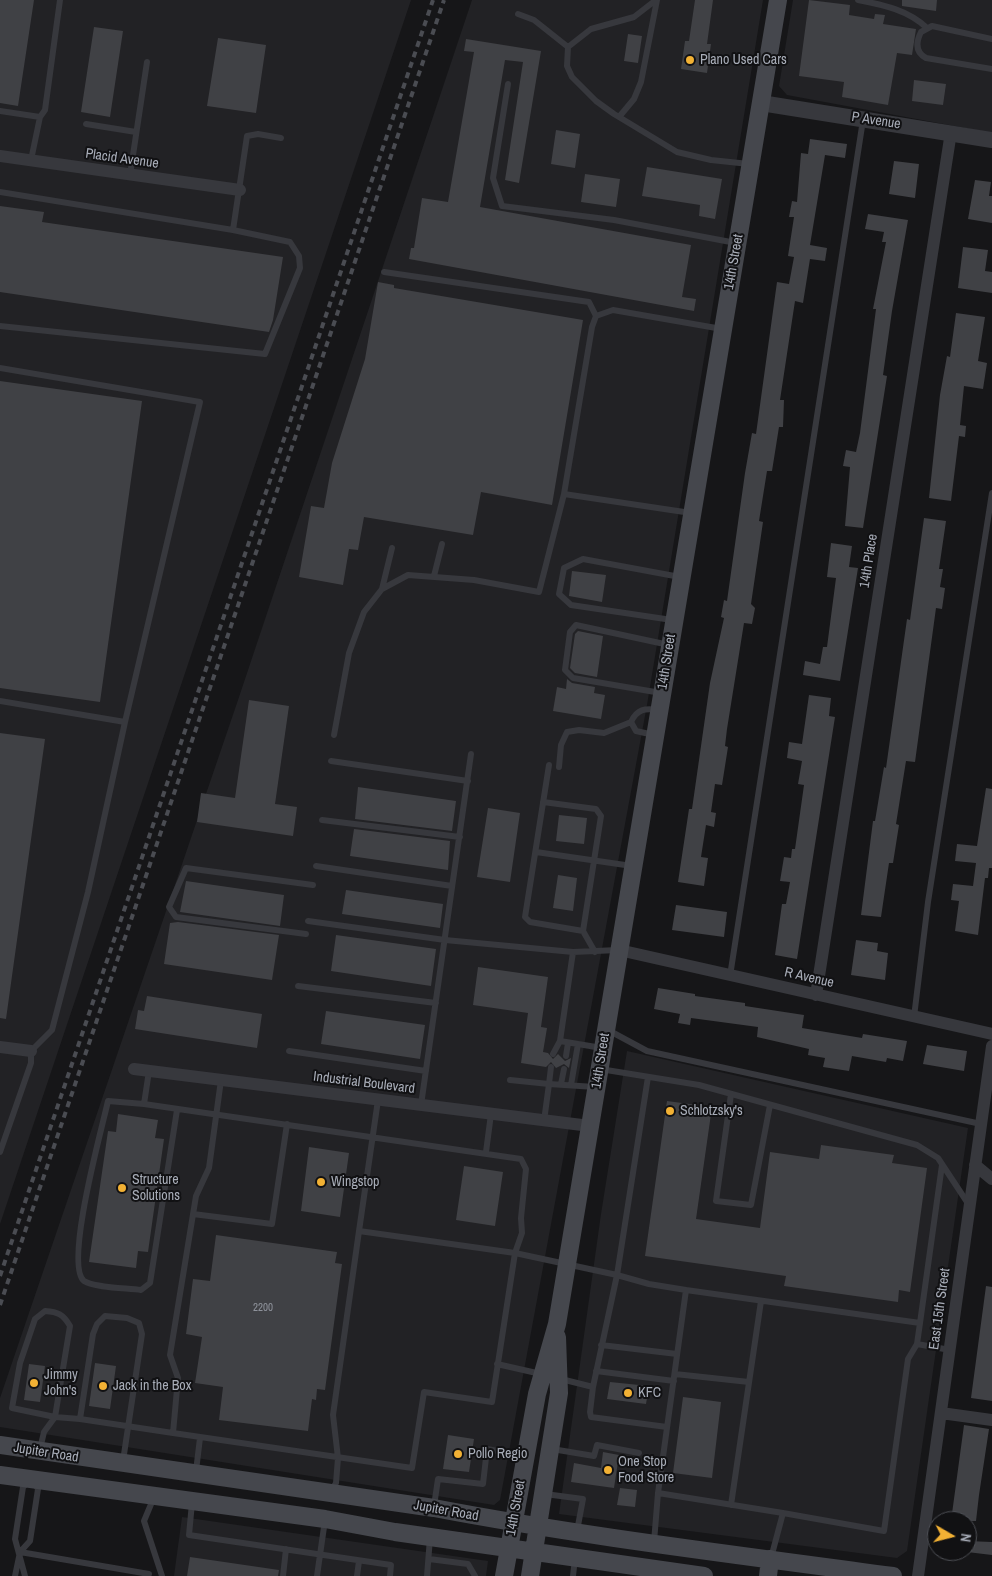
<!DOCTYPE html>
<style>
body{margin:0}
#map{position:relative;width:992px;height:1576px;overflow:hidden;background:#161618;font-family:"Archivo Narrow",sans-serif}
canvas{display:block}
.north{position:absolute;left:927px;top:1511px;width:50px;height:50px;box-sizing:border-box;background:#111113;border:1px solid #4d4f55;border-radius:50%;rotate:98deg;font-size:14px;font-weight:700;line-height:20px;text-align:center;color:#a8adb8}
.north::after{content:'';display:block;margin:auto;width:18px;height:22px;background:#f2b134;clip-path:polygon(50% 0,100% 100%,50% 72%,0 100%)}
</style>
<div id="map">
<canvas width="992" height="1576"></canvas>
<div class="north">N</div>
</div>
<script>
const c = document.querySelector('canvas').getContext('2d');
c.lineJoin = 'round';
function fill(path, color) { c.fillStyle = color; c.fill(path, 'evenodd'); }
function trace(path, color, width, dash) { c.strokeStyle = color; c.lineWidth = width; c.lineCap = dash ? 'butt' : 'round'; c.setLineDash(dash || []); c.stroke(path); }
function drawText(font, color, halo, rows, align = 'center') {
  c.font = font + ' "Archivo Narrow",sans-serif'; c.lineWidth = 4; c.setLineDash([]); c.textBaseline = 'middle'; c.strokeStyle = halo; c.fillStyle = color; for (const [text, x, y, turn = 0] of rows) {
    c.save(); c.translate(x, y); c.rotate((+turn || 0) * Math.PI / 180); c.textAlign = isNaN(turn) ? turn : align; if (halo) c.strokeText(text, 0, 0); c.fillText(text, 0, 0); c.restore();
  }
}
fill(new Path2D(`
 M0,0H411L0,1224Z
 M472,0H763L647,705L500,1500L494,1505L0,1427V1398L237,703Z
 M793,0H992V133L787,95L779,86Z
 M627,1051L968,1128L907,1551L897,1558L559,1514L601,1214Z
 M182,1517L488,1561L486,1576H174Z`), '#222225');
fill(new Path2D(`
 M0,0H34L18,106L0,103Z
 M695,0H713L707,44H711L707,73L681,69L685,41H689Z
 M809,0L850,5L849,15L874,19L875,14L885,15L883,24L916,29L912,55L897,53L888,105L842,97L844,82L799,76Z
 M902,0H937L936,11L902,6Z
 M94,27L123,31L110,117L81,112Z
 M628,34L642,36L638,63L624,61Z
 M218,38L266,45L256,113L207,106Z
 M466,39L541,51L519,183L505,180L523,62L505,60L480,207L691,245L682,297L696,299L694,311L409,259L411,248H414L422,198L448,202L474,52L464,51Z
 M914,80L946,84L943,105L912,101Z
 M556,130L580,134L575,168L551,164Z
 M810,139L847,144L845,158L825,155L810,245L827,248L825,261L810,259L803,303L795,301L780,400H784L783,427H779L772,471H767L759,521L763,522L751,604L755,608L752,624L744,623L727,729L725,746L728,747L722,785L715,784L711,812L716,813L714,827L706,825L701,857L708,858L704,886L678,882L689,809H692L710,683L724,618L721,617L724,600L727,601L745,473L752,433L756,434L777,282L789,284L794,257L788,256L794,217H789L792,201L797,202L801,153L808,154Z
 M894,161L919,164L915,198L889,194Z
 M647,167L722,179L715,219L699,216L700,205L642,196Z
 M585,174L620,179L616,207L581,202Z
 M975,180L991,182L989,196H992V223L968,219Z
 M0,206L44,212L42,222L283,257L273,320L269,332L0,292Z
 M868,214L908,220L892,311L883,375L887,376L863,528L845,526L850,467L843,466L846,450L856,452L860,433L876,309H873L886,242H882L884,232L865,229Z
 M963,247L988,250L985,271L992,272V293L958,288Z
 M378,282L394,285V288L583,320L552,505L481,492L473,535L364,517L358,550L349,549L343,585L299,577L311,506L324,508L332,463L365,359Z
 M956,313L985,317L978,361L987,363L983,389L964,386L960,425L966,426L965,437L959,436L951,501L929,498L940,395L947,356L950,357Z
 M0,381L142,401L100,702L0,688Z
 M924,518L946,521L939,569H943L940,587L945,588L942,609L936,608L915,762L906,761L896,824L899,825L893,863H889L881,917L861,915L873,821H875L884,767L886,768L907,619L910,620Z
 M831,543L852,546L849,567L858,568L840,681L803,675L805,661L820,664L823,647H827L836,578L827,577Z
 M572,571L606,575L602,602L569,596Z
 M578,631L603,636L597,677L575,673L570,668L575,634Z
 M567,679L572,683L595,687L594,693L605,695L601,719L553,711L557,687L566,689Z
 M809,695L831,698L829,716L835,717L797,959L775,955L782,904H786L790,882L780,881L784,857L791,858L792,849H795L804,785L798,784L802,761L787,758L789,742L802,744Z
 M249,700L289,706L275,804L297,807L293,836L197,822L201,793L235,798Z
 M0,733L45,739L6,1019L0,1018Z
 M358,787L456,801L452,831L355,819Z
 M986,788L992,789V868H989L988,878H985L978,935L955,931L959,901L951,900L953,884L973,886L976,863L955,861L957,844L977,846Z
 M488,808L520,813L510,882L477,877Z
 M559,815L587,818L584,844L556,841Z
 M354,829L450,841L448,870L350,856Z
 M558,875L577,878L573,911L553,908Z
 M186,881L284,895L280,926L180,912Z
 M346,890L443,904L440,928L342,914Z
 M676,905L727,912L724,937L672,930Z
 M178,922L279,935L272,980L164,964L170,923Z
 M336,935L436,949L431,986L331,971Z
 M856,940L878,943L877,951L888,953L885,980L851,975Z
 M478,967L548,977L541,1027L547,1028L543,1052L548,1053L553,1059L558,1054L565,1061L571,1058L569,1068L564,1064L556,1068L551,1062L546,1067L521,1063L528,1013L473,1005Z
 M658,988L695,994V996L745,1003V1006L804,1015L802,1028L862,1038L863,1034L907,1041L903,1061L887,1058L886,1062L852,1056L849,1071L823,1067L825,1058L808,1055L809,1049L757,1037L758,1027L691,1018L690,1025L678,1023L680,1014L654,1009Z
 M147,996L262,1014L257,1048L135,1029L138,1010L144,1011Z
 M326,1011L425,1025L420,1059L321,1044Z
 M927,1045L967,1051L964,1071L923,1064Z
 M667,1101L712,1107L696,1219L760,1228L770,1152L819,1159L821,1145L894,1155L892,1163L927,1168L910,1292L899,1290L898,1302L784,1286L786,1276L645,1256Z
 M118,1114L158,1120L155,1138L164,1139L148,1252L138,1251L136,1268L89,1262L108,1131L116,1132Z
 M309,1147L349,1153L340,1217L301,1211Z
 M464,1166L503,1172L495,1226L456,1220Z
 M216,1235L337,1252L335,1263L342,1264L325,1390L317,1389L316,1400L312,1399L308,1431L219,1420L223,1387L195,1383L202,1337L186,1334L193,1279L210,1281Z
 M986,1286L992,1287V1401L971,1398Z
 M95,1363L116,1366L110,1409L89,1406Z
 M29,1364L45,1366L40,1402L24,1400Z
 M610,1382L649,1386L646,1404L607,1399Z
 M683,1397L721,1402L712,1478L673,1473Z
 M964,1425L989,1429L979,1495L976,1521H951Z
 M448,1435L474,1439L469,1472L443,1469Z
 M603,1452L619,1455L614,1488L571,1482L574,1463L601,1468Z
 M620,1488L637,1490L635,1507L617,1505Z
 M967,1541L992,1542V1555L967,1552Z
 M190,1557L279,1570L278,1576H187Z`), '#404145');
trace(new Path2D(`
 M858,0C884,5 908,10 927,28
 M518,14L534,20L568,47L567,66L572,77L596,101L614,114L677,152L711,160L749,164
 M992,39L932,26L921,32C916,42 915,52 926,58L992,69
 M568,47L591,29L634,17L656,0
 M508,84L493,178L502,206L614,220L736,243
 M0,111L40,117L45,110L60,0
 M619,117L634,99L641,82L657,0
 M86,124L136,132
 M31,160L40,117
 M130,175L147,62
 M0,192L233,230
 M384,272L589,302L596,316
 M0,326L265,354L300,268L299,256L290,242L233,230L247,136L258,134L281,138
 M0,368L200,402L125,722L0,701
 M564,494L691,513
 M434,576L442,544
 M382,589L392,548
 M672,620L571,605L559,594L564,568L583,559L680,577
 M661,693L573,678L565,670L570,632L576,625L669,645
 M631,722C637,709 645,708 658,710
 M334,735L349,653L364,612L382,589L408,575L474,580L539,592L564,494L592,327L596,316L613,310L722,329
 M331,761L468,781
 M549,765L525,917L530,922L583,931
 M559,767L561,745L567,732L579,730L604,733L631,722L636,731L654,735
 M543,802L596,809L601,816L583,931L595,952
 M322,820L460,837
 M536,852L632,866
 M316,866L452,886
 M308,921L445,940L573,952L618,950
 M306,934L176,917L169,907L186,868L313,885
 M573,952L560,1041L602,1048
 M730,976L863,120
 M298,986L436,1003
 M914,1017L928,902L992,493
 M608,1030L647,1051L981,1124
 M289,1051L426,1071
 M553,1054L560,1041
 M566,1056L568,1043
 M600,1069L699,1085L917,1145L938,1158L969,1205
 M221,1080L209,1168L196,1196L170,1355L178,1378L173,1433L412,1468L424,1392L492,1402L515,1253L359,1231L378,1100
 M510,1080L549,1084L551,1067
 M561,1084L564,1069
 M571,1085L578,1044
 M731,1094L716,1201L751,1205L770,1105
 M144,1104L149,1071
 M421,1105L471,754
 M177,1110L150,1283L141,1290C127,1288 95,1288 84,1281C64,1265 102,1128 108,1101L144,1104L521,1159L526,1169L521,1218L522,1233L515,1253L617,1275L649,1284L686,1290
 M544,1121L549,1084L595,1087
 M0,1152L31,1063V1051L52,1030L88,892L125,722
 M486,1152L491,1114
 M193,1214L272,1224L287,1124
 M45,1311C58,1312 63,1314 70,1326L55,1417L12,1408L20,1363L35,1319Z
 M920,1323L942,1165
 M601,1345L677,1354
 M497,1364L541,1374
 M596,1371L674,1381
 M675,1374L749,1382
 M561,1379L593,1387L617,1275L648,1077
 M593,1387L590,1412L591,1417L667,1427
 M80,1419L173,1433
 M40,1449L44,1432L55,1417L80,1419L93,1334L97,1324L105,1316L127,1318L139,1323L142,1334L123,1461
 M552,1449L594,1456L597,1445L639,1453
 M196,1471L200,1438
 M331,1491L336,1483L338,1458L333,1415L359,1231
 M545,1494L583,1499L577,1531
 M154,1497L144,1521L162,1576
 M192,1503L189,1535L391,1565L390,1576
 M731,1505L761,1301
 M434,1506L438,1479L483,1484L487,1449L524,1456
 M783,1513L884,1531L908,1359L917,1344
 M654,1542L658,1493
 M20,1552L149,1574L148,1576
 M771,1558L783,1513L658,1493L686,1290L920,1323L917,1344L950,1350
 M429,1559L468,1564L475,1576
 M15,1576L20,1552L30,1541L38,1489L32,1479L23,1487L15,1539L25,1576
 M283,1576L286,1549
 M317,1576L325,1520
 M357,1576L359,1561
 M427,1576L430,1538
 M573,1576L575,1558`), '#37383d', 6);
trace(new Path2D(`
 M0,156L240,190
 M619,950L992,1034
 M816,995L951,132
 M0,1047L31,1051
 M134,1069L590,1126
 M975,1165L992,1179
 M941,1413L992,1420
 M918,1576L992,1046`), '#37383d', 12);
trace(new Path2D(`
 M761,103L992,140`), '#37383d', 16);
trace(new Path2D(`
 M0,1445L434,1508C586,1537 740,1555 893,1576
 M0,1475L325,1519L395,1532L704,1576
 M504,1576L537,1394L557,1324L778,0
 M530,1576L559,1393L557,1337
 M768,1576L770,1559`), '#45474d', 18);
trace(new Path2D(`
 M0,1276L433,0
 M0,1305L444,0`), '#4a4c52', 4, [6, 5]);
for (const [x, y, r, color] of [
 [690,60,5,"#f2b134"],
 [670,1111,5,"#f2b134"],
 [321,1182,5,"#f2b134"],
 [122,1188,5,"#f2b134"],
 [34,1383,5,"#f2b134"],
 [103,1386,5,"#f2b134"],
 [628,1393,5,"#f2b134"],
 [458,1454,5,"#f2b134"],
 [608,1470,5,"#f2b134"]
]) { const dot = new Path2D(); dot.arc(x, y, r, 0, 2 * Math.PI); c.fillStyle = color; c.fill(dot); trace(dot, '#111113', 2); }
drawText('11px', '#8e929b', null, [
 ["2200",263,1308]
]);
drawText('14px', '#a8adb8', '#111113', [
 ["Plano Used Cars",700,60],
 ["Schlotzsky's",680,1111],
 ["Structure",132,1180],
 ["Solutions",132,1196],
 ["Wingstop",331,1182],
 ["Jimmy",44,1375],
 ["John's",44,1391],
 ["Jack in the Box",113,1386],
 ["KFC",638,1393],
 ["Pollo Regio",468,1454],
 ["One Stop",618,1462],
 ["Food Store",618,1478]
], 'left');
drawText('14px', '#a8adb8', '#111113', [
 ["P Avenue",876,121,9],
 ["Placid Avenue",122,159,8],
 ["14th Street",734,262,-80],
 ["14th Place",869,561,-81],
 ["14th Street",667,662,-81],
 ["R Avenue",809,978,13],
 ["14th Street",601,1061,-81],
 ["Industrial Boulevard",364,1083,7],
 ["East 15th Street",940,1309,-82],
 ["Jupiter Road",46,1453,9],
 ["14th Street",516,1508,-80],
 ["Jupiter Road",446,1511,10]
]);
</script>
